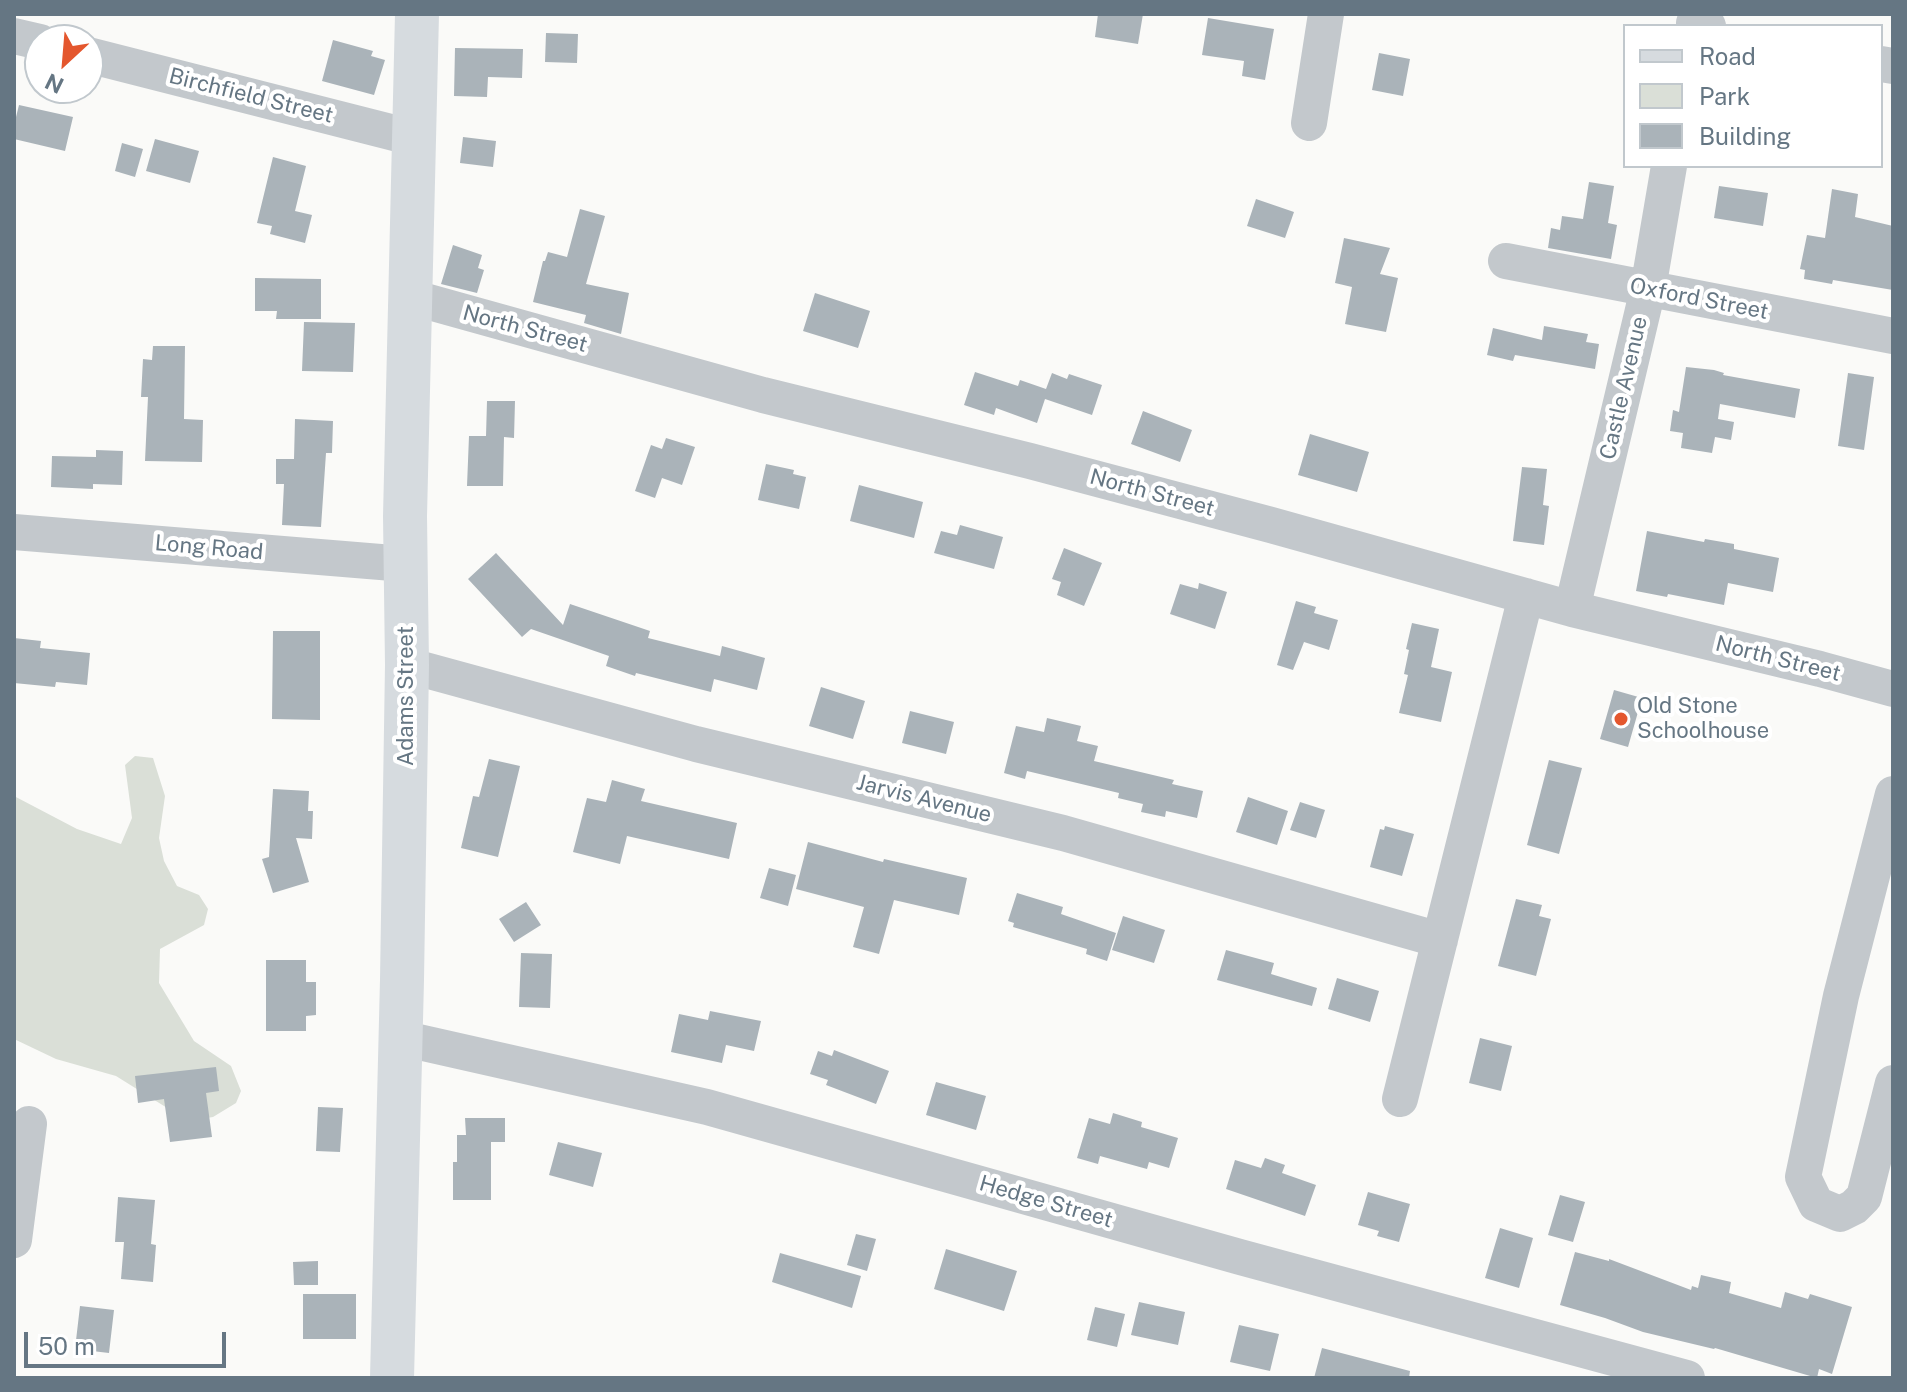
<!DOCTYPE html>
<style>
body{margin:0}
#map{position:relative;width:1907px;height:1392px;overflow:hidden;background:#fafaf8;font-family:"Public Sans",sans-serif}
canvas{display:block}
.frame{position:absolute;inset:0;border:16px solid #657683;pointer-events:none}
.legend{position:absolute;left:1623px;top:24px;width:260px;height:144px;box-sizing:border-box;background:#fff;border:2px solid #c1c8cd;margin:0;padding:10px 14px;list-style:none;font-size:24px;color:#657683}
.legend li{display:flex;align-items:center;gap:16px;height:40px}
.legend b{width:40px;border:2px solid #c1c8cd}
.north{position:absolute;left:24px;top:24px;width:80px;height:80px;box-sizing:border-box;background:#fff;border:2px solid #c1c8cd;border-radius:50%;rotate:206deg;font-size:22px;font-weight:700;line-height:32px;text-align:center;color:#657683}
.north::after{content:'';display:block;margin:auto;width:28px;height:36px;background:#e4572e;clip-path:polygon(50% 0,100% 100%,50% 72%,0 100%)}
.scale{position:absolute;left:24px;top:1332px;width:202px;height:36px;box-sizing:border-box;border:4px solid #657683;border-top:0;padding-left:10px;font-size:24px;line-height:28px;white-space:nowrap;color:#657683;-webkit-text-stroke:6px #fff;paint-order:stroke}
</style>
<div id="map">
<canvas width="1907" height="1392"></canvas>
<div class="frame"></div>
<ul class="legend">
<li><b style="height:10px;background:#d6dbdf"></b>Road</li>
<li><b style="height:22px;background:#dadfd7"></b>Park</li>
<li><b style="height:22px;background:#aab3b9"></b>Building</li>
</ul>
<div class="north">N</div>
<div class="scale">50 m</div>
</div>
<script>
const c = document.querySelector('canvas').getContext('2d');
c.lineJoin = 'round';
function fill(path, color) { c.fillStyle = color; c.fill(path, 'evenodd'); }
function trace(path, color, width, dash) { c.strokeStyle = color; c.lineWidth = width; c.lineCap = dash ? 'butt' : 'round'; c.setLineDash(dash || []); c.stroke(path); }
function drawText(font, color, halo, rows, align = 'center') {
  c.font = font + ' "Public Sans",sans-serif'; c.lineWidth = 8; c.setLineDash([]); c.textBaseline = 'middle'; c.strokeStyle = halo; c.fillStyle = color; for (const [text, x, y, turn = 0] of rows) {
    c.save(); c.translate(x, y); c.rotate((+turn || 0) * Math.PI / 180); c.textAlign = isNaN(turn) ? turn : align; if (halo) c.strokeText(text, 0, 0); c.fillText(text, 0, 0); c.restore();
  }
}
fill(new Path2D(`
 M135,756L153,758L165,796L159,838L164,861L177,886L199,895L208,909L204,925L160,949L159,983L194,1041L231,1066L241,1091L236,1103L213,1117L188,1121L116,1076L56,1059L14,1039V796L77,829L121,844L132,818L125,765Z`), '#dadfd7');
fill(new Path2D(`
 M1098,14H1143L1138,44L1095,37Z
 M1208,18L1274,29L1265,80L1242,76L1244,61L1202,55Z
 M546,33L578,34L577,63L545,62Z
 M333,40L373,51L371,56L385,60L374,95L322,81Z
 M455,48L523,49L522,78L488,77L487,97L454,96Z
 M1379,53L1410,59L1403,96L1372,90Z
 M19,105L73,117L65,151L14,139V125Z
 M463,137L496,141L493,167L460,163Z
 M155,139L199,151L190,183L146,171Z
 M122,143L143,149L135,177L115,171Z
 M273,157L306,166L295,211L312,215L305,243L270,234L272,226L257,223Z
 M1589,182L1614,186L1608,223L1617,225L1611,259L1548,248L1551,228L1560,230L1562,216L1583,219Z
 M1719,186L1768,193L1763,226L1714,218Z
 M1832,189L1858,194L1855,217L1893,226V290L1833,280L1832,284L1804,279L1805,270L1800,269L1807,235L1825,238Z
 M1256,199L1294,212L1285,238L1247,226Z
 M580,209L605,216L586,284L629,293L621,334L584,323L586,315L533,302L543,261H545L548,252L567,257Z
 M1344,238L1390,248L1380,274L1398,278L1386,332L1345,324L1352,287L1335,283Z
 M453,245L482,255L478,268L484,270L477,293L441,284Z
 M255,278L321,279V319H276L277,311H255Z
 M815,293L870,311L858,348L803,331Z
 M304,322L355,323L353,372L302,371Z
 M1544,326L1588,334L1586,342L1599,344L1595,369L1515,355L1513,361L1487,355L1493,328L1542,340Z
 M153,346H185L184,419L203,420L202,462L145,461L148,397H141L143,359L152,360Z
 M1686,367L1714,370L1724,373L1723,375L1800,389L1795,418L1720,404L1718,419L1734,422L1731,440L1715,437L1712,453L1681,448L1683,433L1670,431L1673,410L1679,412Z
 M975,372L1018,386L1020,380L1046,389L1052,373L1067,379L1069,374L1102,385L1092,415L1045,399L1037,423L996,408L994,415L964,405Z
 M1848,373L1874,377L1864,450L1838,446Z
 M487,401H515L514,438L504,437L503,486H467L469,436H486Z
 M1143,411L1192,430L1180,462L1131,444Z
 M295,419L333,421L332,453H326L321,527L282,525L284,484H276V459H294Z
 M1310,434L1369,452L1357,492L1298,475Z
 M666,438L695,447L682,485L662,478L655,498L635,491L651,445L662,449Z
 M96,450L123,451L122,485L93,484V489L51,487L52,456L96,457Z
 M766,464L794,470L793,474L806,477L799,509L758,500Z
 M1522,467L1547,469L1543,505L1549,506L1544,545L1513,541Z
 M859,485L923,502L914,538L850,521Z
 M960,525L1003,537L994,569L934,553L941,531L957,535Z
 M1647,531L1704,542L1705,539L1734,544V549L1779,558L1773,592L1728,583L1724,605L1668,594L1667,597L1636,591Z
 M1064,548L1102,563L1084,606L1057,595L1061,582L1052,579Z
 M496,553L563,625L570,604L650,631L648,638L720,656L722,646L765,658L757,690L714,679L711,692L636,673L635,676L606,666L609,656L531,629L522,637L468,579Z
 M1199,583L1227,592L1215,629L1170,614L1180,584L1198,589Z
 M1296,601L1316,607L1314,613L1338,620L1329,650L1304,642L1293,670L1277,665Z
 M1412,623L1439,629L1431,667L1452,672L1441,722L1399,713L1408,675L1404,674L1409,650L1406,649Z
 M273,631H320V720L272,719Z
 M14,638L41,641L40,648L90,653L87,685L56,682L55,687L14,683Z
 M821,687L865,701L853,739L809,726Z
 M1614,690L1642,698L1628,747L1600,739Z
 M910,711L954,722L946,754L902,743Z
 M1047,718L1081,726L1077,741L1098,746L1094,761L1174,780L1172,784L1203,791L1197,818L1166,811L1165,817L1141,812L1143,804L1118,798L1119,793L1027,771L1025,779L1004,773L1016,726L1044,732Z
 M489,759L520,766L498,857L461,848L473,796L479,797Z
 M1549,760L1582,768L1559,854L1527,845Z
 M612,780L645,789L641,801L737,823L729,859L627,836L620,864L573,852L587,798L606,802Z
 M273,789L309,791L308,811H313L312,839L296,838L309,882L273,893L262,859L269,857Z
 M1248,797L1288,811L1277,845L1236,832Z
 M1300,802L1325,810L1316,838L1290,830Z
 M1385,826L1414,834L1402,876L1370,867L1380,829L1384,830Z
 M808,842L883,862L884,859L967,878L959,915L894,900L879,954L853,947L864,907L796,889Z
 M769,868L796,875L788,906L760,898Z
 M1017,893L1063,907L1061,914L1116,933L1107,961L1086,954L1087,949L1013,927L1014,923L1008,921Z
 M1516,899L1542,905L1539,916L1551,919L1536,976L1498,966Z
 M526,902L541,925L514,942L499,919Z
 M1123,916L1165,930L1154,963L1112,950Z
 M1226,950L1274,963L1271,974L1317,988L1312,1006L1217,980Z
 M521,953L552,954L550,1008L519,1007Z
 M266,960H306V982H316V1015L306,1016V1031H266Z
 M1337,978L1379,991L1370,1022L1328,1009Z
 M710,1011L761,1021L754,1051L726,1045L722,1063L671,1052L679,1014L708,1020Z
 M1480,1038L1512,1046L1501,1091L1469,1083Z
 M834,1050L889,1071L876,1104L826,1085L828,1080L810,1074L818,1051L832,1056Z
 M216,1067L219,1091L206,1093L212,1137L170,1142L164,1099L138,1103L135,1076Z
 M936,1082L986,1096L976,1130L926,1115Z
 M318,1107L343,1108L340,1152L316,1151Z
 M1113,1113L1142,1122L1141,1127L1178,1138L1169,1168L1149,1162L1147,1169L1100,1156L1098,1164L1077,1158L1089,1118L1110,1124Z
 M465,1118H505V1142H491V1200H453V1162H457V1135H466Z
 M558,1142L602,1153L593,1187L549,1175Z
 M1265,1158L1285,1165L1282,1173L1316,1185L1305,1216L1226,1189L1235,1160L1261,1168Z
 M1368,1192L1410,1204L1399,1242L1377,1236L1379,1231L1358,1225Z
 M1560,1195L1585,1202L1573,1242L1548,1235Z
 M118,1197L155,1200L151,1244L156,1245L153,1282L121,1279L124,1242H115Z
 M1500,1228L1533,1238L1519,1288L1485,1278Z
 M856,1234L876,1239L867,1271L847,1265Z
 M946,1249L1017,1271L1004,1311L934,1289Z
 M1575,1252L1609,1261V1259L1691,1290L1692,1286L1698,1288L1701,1275L1731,1282L1729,1293L1781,1308L1785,1292L1808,1299L1810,1294L1852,1307L1832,1374L1819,1369L1817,1378L1715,1348L1714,1349L1643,1332L1605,1318L1560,1305Z
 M780,1253L861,1276L852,1308L772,1282Z
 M318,1261V1285H294L293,1262Z
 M303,1294H356V1339H303Z
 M1139,1302L1185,1312L1178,1345L1131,1335Z
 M80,1306L114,1310L109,1353L75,1349Z
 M1095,1307L1125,1314L1117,1347L1087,1340Z
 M1239,1325L1279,1334L1270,1371L1230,1362Z
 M1322,1348L1410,1371L1409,1378H1314Z`), '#aab3b9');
trace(new Path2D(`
 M1694,23L1708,26
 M14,36L40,42
 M88,55L414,138
 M1881,64L1893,66
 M1309,123L1326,14
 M1506,261L1893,336
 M411,297L763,395L1030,461L1271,525L1572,609L1820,669L1893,689
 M14,532L405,564
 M1572,609L1648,289L1669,166
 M407,665L696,744L1063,833L1440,940
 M1893,794L1841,996L1803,1177L1816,1204L1840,1214L1854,1207L1864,1197L1893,1083
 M401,1038L707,1107L1240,1257L1687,1378
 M1400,1099L1526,596
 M14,1240L29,1124`), '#c3c8cc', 36);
trace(new Path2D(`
 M392,1378L402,980L407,665L405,516L417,14`), '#d6dbdf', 44);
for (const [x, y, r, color] of [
 [1621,719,8,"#e4572e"]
]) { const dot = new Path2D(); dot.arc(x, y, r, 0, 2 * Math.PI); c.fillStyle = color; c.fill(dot); trace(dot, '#fff', 3); }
drawText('22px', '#657683', '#fff', [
 ["Birchfield Street",251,96,14],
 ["Oxford Street",1699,299,11],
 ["North Street",525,329,15],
 ["Castle Avenue",1624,388,-77],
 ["North Street",1152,493,15],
 ["Long Road",209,548,5],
 ["North Street",1778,659,14],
 ["Adams Street",406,696,-90],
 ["Jarvis Avenue",924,799,14],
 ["Hedge Street",1046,1202,16]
]);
drawText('22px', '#657683', '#fff', [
 ["Old Stone",1637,706],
 ["Schoolhouse",1637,731]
], 'left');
</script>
